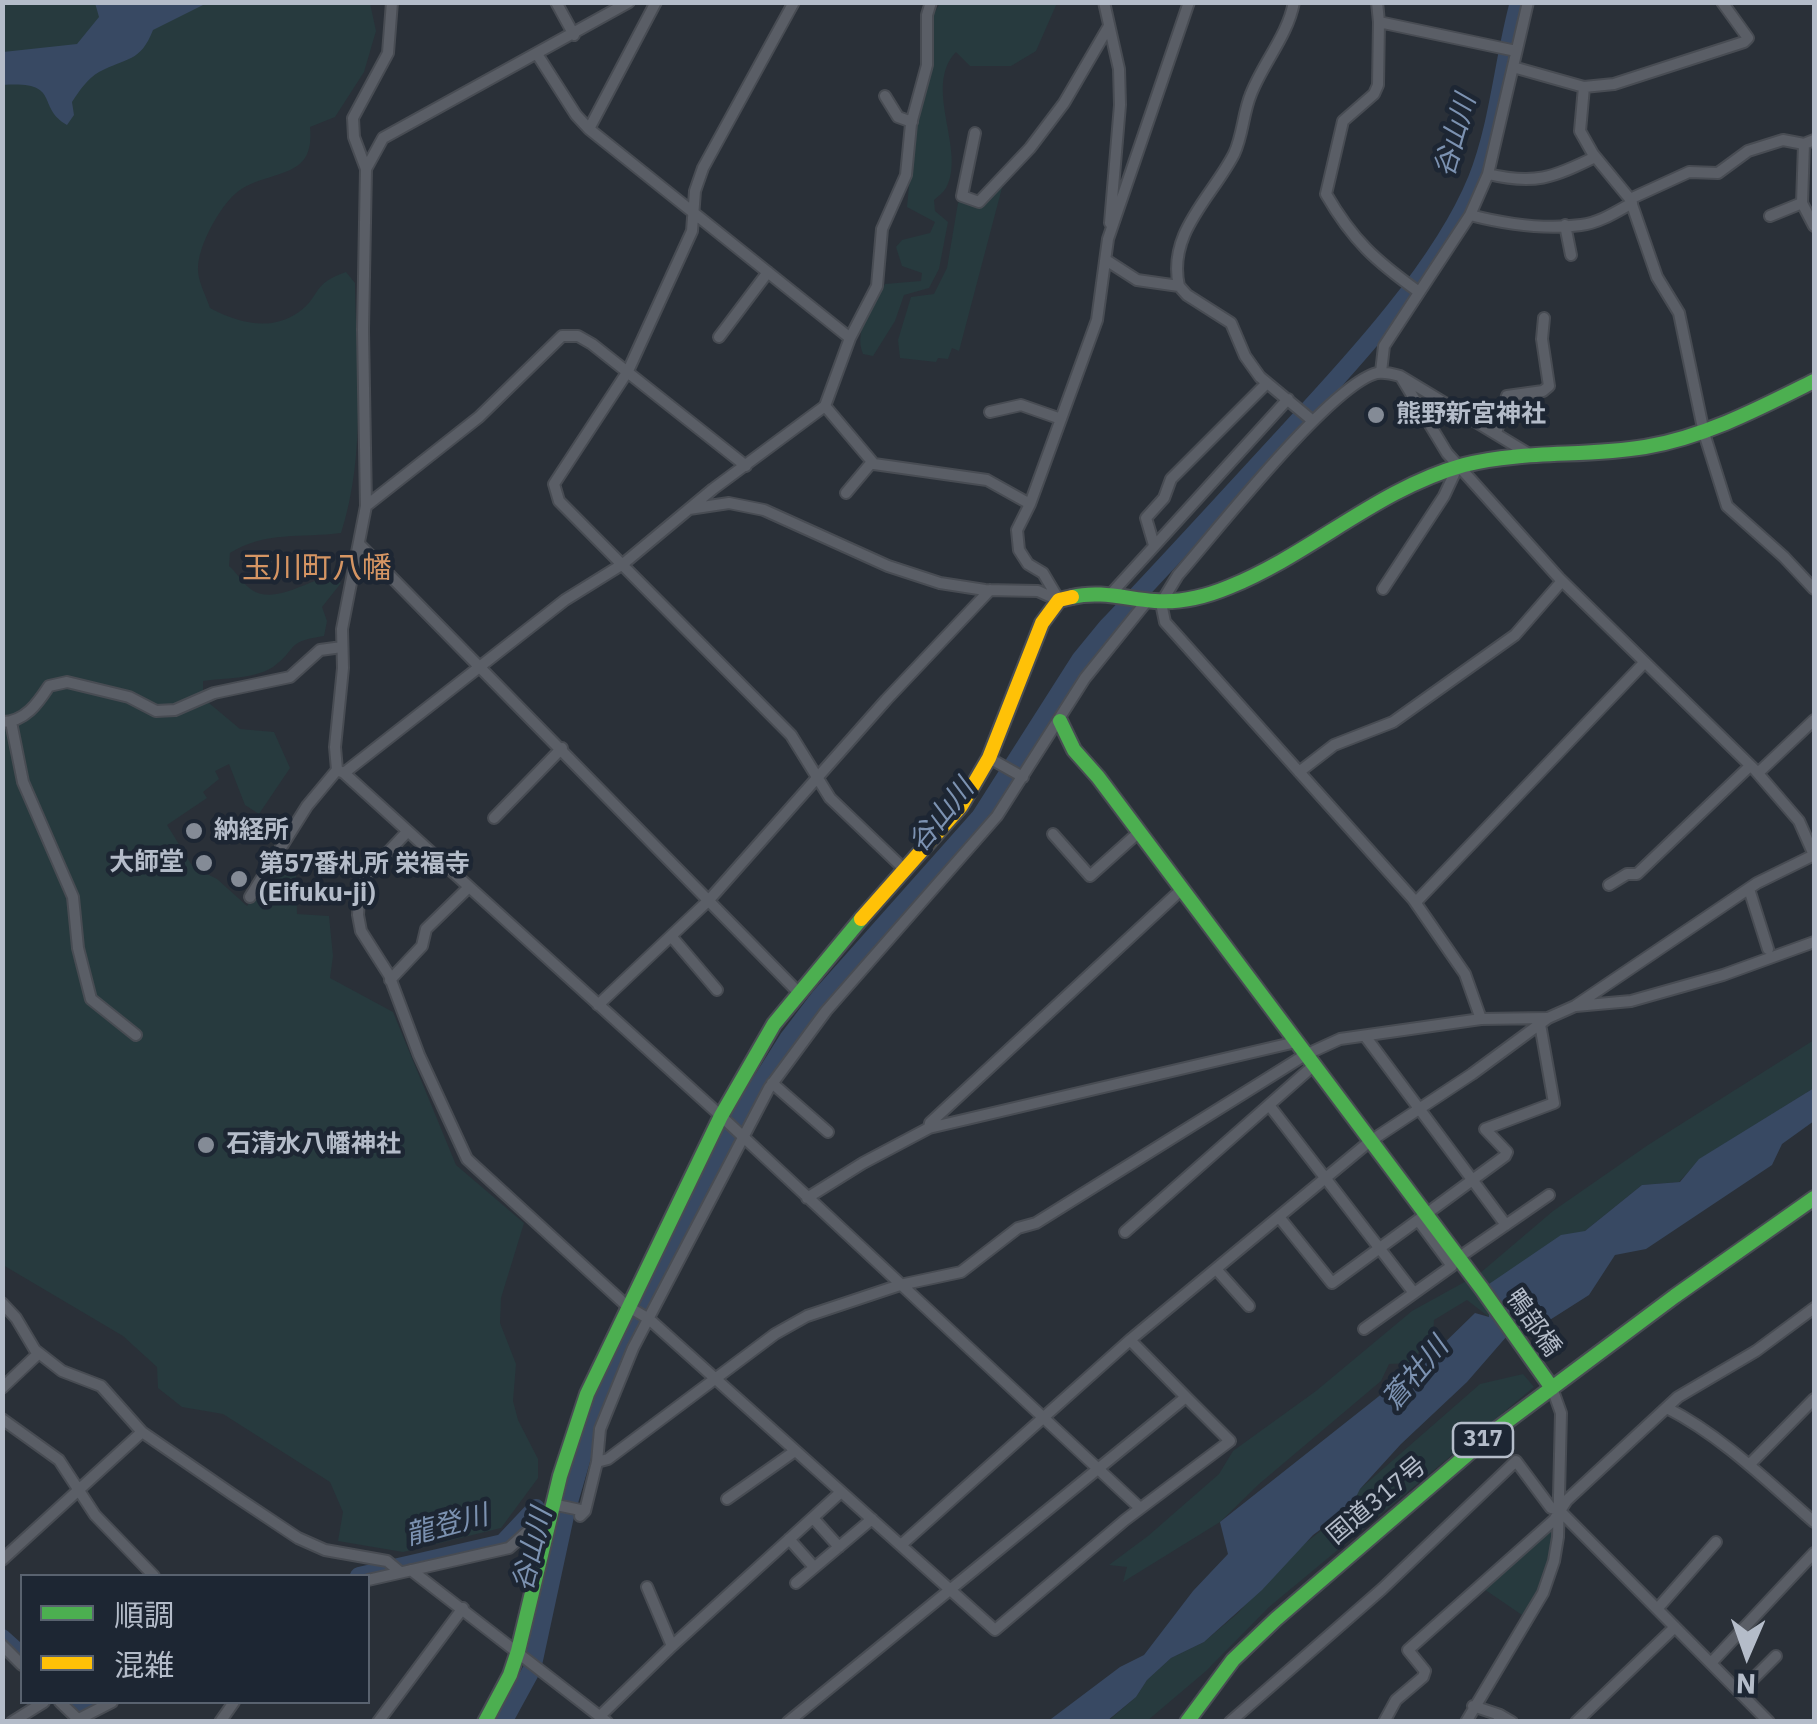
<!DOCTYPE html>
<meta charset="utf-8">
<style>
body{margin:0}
#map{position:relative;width:1817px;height:1724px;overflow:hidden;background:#2a3038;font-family:"IBM Plex Sans","Noto Sans JP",sans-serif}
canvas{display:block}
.frame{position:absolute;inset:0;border:5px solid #b4bcc9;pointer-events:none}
.legend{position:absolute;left:20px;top:1574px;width:350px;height:130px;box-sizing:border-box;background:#1d2633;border:2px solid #59626f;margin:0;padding:12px 18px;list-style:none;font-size:30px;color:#b4bcc9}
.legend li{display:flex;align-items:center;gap:20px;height:50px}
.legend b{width:50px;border:2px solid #59626f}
.north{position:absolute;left:1697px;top:1604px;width:100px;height:100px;-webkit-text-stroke:8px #1d2633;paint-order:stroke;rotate:182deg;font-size:28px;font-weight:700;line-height:40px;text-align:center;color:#b4bcc9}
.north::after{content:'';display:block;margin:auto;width:35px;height:45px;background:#b4bcc9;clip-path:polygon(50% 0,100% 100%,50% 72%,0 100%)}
</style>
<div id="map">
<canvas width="1817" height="1724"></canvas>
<div class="frame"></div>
<ul class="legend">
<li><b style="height:12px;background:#4caf50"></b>順調</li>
<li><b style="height:12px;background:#ffc107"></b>混雑</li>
</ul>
<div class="north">N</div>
</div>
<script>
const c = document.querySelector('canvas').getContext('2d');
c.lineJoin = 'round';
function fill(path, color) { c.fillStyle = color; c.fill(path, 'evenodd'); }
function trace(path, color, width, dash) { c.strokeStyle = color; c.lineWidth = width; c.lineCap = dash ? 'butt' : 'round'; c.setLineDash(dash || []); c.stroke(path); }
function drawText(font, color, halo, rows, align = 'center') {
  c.font = font + ' "IBM Plex Sans","Noto Sans JP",sans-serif'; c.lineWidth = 9; c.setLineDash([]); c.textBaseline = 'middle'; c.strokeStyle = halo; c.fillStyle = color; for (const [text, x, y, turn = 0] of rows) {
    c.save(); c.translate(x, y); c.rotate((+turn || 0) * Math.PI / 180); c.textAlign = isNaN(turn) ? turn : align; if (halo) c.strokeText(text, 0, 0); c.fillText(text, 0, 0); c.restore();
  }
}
fill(new Path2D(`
 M3,3H370L376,31L364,72L335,117L310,127C315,178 277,169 243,188C223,199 197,246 198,270C198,281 206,296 210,308C238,323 271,332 299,312C321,296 311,284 346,272L355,283C356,366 367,453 341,533C302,538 265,531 230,553L229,566C237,573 244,585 252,590C275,605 308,580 331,576L341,583L322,607L327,621L324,636C284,642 299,648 273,667C255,679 223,678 203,681V698L240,729L274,732L290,768L259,814L245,805L229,764L215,771L219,779L203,792L207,798L167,825L193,867L217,879L247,906L274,869L286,865L296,871L297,914L329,916L333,956L330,978L393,1012L456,1165L524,1223L501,1298L500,1323L516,1364L513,1401L518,1420L538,1459V1478L501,1528L403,1552L338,1541L343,1512L330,1482L223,1414L182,1407L158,1388L157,1367L123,1336L3,1265Z
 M940,3H1057L1036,51L1011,66H970L956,52C922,87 967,151 946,188C943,193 938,196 934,200L935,211L948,222L939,269L929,288L904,295L895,321L873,356L863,354C853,328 874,306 885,284L921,281L922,273L902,266L896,247L902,240L930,233L935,222L907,207L915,124L932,65L934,14Z
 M1003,184L959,351L952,348L948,359L938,358L936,362L900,358L898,340L911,297L934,294L947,268L958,203L962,199L984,204Z
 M1814,1040V1088L1700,1159L1679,1182L1642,1185L1585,1231L1489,1317L1467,1300L1434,1320L1433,1334L1410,1363L1389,1364L1381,1381L1259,1484L1220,1522L1123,1582L1127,1567L1109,1565L1148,1536L1219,1474L1233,1451L1316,1391L1412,1311L1479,1274L1553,1211L1648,1145Z
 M1523,1374L1534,1387L1269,1607L1206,1671L1147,1721L1107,1722L1136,1697L1147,1680L1171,1658L1204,1642L1238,1613L1294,1552L1351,1507L1360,1489L1480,1384Z
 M1554,1524C1553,1561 1547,1586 1522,1615L1484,1589Z`), '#273a3e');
fill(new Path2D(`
 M95,3H207L153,30C140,63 127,57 99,72C87,79 80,90 72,102L74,115L67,125C35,107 63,81 3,85V52L77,44L99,17Z
 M1814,1088V1121L1782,1144L1772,1165L1646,1249L1615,1255L1589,1295L1523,1337L1514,1328L1467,1382L1401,1444L1360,1489L1351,1507L1313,1535L1262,1590L1204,1642L1171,1658L1147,1680L1136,1697L1107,1721L1047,1722L1120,1667L1144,1655L1193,1591L1228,1554L1220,1522L1436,1351L1475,1313L1489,1317V1284L1561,1235L1585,1231L1642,1185L1680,1182L1699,1159Z`), '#384963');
trace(new Path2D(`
 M359,1576L503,1543L536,1508
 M2,1638L22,1656
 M71,1702L80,1709L95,1702
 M503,1722L532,1669L565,1516L595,1412L629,1328L732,1128L788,1039L820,997L980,817L1080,660L1107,627C1168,563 1227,498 1287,433C1351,364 1442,266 1477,179C1499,124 1503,60 1519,2`), '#384963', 18);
const street = new Path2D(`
 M556,2L574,35
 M794,2L703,168L695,191L692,231L628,371L554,484L559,501L791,735L830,798L903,868
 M1104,2L1119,69L1120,105L1110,223
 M1377,2L1379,22L1516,51
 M1379,22L1378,85L1374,94L1343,121L1326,194C1353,241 1376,261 1419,292
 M537,54L576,115L589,129L850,338
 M1513,67L1584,87L1580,131L1593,154L1630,199L1657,277L1679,313L1704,433L1727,506L1784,557L1814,589
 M1584,87L1614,84L1744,42L1748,38L1722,2
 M885,96L898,117L912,122
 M589,129L656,2
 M975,133L962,196L979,202L1030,148L1064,103L1109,26
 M1804,144L1802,203L1814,226
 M366,169L383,138L629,2
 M1488,174C1534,185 1553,178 1595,157
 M1630,199L1689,172L1718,173L1748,151L1783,140L1804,144L1814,140
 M1470,215C1505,224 1545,230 1581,225C1599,223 1616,212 1632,203
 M1770,216L1802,203
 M1565,225L1571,255
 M1106,260L1137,280L1179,286L1187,295L1231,323L1245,356L1260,377L1313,421
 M1179,286C1167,233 1212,197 1234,154C1243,135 1243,113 1251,94C1263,63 1288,35 1294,2
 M719,337L768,272
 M1381,372L1384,346L1470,215L1488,174L1528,2
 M1401,377L1447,453L1559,578L1755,770L1799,821L1814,855
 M825,406L874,464L987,480L1030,504
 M990,412L1021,405L1061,419
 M1496,433L1507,396L1543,391L1549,386L1542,339L1544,318
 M846,493L872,462
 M366,506L479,417L562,336H578L592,344L746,466
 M689,509L729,503L764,510L888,566L940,583L985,590L1038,591L1058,600
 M360,545L800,994
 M1154,545L1146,518L1164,498L1171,479L1267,383
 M1383,589L1444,496L1457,468
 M1109,596L1288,399
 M1059,600L1043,573L1028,564L1019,550L1017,530L1030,504L1097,320L1108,239L1189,2
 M2,722C25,722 38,703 49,686L67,682L129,697L156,711L175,710L214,693L290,677L320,650L342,647
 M11,722L23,782L73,897L78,948L91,999L136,1035
 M989,758L1023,777
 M337,770L344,773L565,600L623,564L713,489L825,406L850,338L877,286L882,229L906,175L911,124L927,65V15L931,2
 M1299,772L1334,745L1393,722L1515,635L1562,581
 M344,773L721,1116L1140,1508
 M1758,773L1814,720
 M494,818L562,748
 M407,832L360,882L358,915L361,931L389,975L419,1055L467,1159L627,1306L649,1319L995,1630L1125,1520L1230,1441L1186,1397
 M1053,834L1090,876L1139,832
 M1609,885L1627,874H1637L1750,766
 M1749,889L1768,949
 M250,897L307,806L337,770L335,747L343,668L342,629L366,506L363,330L366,169L354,137L353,118L388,53L392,2
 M1416,902L1644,663
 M671,936L717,990
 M390,980L422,946L426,929L468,888
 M598,1005L709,900L886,700L990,590
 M1576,1006L1631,1001L1723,975L1814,942
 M1481,1019L1465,974L1413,899L1165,622L1161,603L1178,575C1215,533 1330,385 1377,373C1385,372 1393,374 1400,376L1529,454
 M1365,1036L1506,1225
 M772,1083L828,1132
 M1269,1105L1414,1293
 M929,1128L930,1123L1182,889
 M807,1198L863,1163L929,1128L1296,1042
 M1279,1217L1332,1283L1418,1220
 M1125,1232L1313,1066
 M1458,1258L1549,1195
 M1216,1269L1249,1306
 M2,1303L16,1318L35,1350L62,1371L101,1386L142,1432L232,1494L298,1538L325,1550L387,1561L399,1571
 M1364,1329L1452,1266L1418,1220L1505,1156L1507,1152L1485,1129L1554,1103L1540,1024
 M2,1388L39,1353
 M1667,1408C1722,1436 1768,1482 1814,1522
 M2,1419L59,1460L95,1515L154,1576
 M597,1462L600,1429L633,1348L769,1088L826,1011L997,816L1085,678L1147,601
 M1749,1465L1814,1399
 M727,1499L795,1451
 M552,1504L585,1511
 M580,1516L585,1511L597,1462L608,1459L775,1334L807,1316L900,1285L961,1272L1018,1228L1036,1223L1305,1055L1340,1039L1481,1019L1547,1018
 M813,1518L839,1547
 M789,1539L814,1567
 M901,1545L1130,1340L1369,1142L1472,1074L1548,1018L1575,1006L1757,883L1814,855
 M2,1560L142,1432
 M411,1570L607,1722
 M368,1580L509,1548L527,1532L547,1527
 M796,1583L872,1519
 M647,1587L672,1646
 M1658,1608L1716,1542
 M2,1645L22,1665
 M1711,1663L1814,1553
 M1740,1692L1776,1656
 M60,1702L81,1722
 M1473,1706L1500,1715
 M600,1716L672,1646L841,1492
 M79,1719L112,1702
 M12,1722L44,1702
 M220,1722L234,1702
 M378,1722L463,1608
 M788,1722L1186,1397L1130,1340
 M1230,1722L1382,1589L1516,1461L1551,1508L1558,1509L1769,1722
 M1384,1722L1396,1700L1423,1677L1425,1671L1408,1650L1554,1520L1567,1500L1678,1397L1756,1351L1814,1308
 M1466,1722L1543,1593L1554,1561L1558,1537L1561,1413L1552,1388
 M1498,1722L1500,1715L1512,1722
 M1576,1722L1675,1627`);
const fast = new Path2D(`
 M1072,597C1100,590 1127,599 1155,601C1181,603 1205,597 1229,587C1311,554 1377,489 1464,465C1523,450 1585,457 1645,447C1705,437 1760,408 1814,381
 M1060,721L1074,750L1098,777L1482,1289L1552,1388
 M485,1722L510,1675L518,1651L560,1476L587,1394L721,1116L774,1024L861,919
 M1187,1722L1233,1660L1276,1619L1497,1429L1675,1296L1814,1198`);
const slow = new Path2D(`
 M861,919L961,806L989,758L1042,623L1059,600L1072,597`);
trace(street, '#484c53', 14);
trace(fast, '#484c53', 18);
trace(slow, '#484c53', 18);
trace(street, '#5a5e66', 10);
trace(fast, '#4caf50', 14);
trace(slow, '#ffc107', 14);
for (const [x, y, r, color] of [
 [1376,415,10,"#848b96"],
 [194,831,10,"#848b96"],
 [204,863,10,"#848b96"],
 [239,879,10,"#848b96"],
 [206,1145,10,"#848b96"]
]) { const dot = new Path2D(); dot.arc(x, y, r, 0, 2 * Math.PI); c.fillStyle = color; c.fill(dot); trace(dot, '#1d2633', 4); }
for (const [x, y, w] of [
 [1483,1440,60]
]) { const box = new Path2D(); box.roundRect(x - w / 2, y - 17, w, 34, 8); c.fillStyle = '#1d2633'; c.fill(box); trace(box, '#b4bcc9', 2.5); }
drawText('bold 22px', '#b4bcc9', null, [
 ["317",1483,1440]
]);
drawText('bold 25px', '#b4bcc9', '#1d2633', [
 ["熊野新宮神社",1396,415],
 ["納経所",214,831],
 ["大師堂",184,863,"right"],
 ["第57番札所 栄福寺",259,865],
 ["(Eifuku-ji)",259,894],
 ["石清水八幡神社",226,1145]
], 'left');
drawText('25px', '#b4bcc9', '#1d2633', [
 ["鴨部橋",1533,1323,55],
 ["国道317号",1377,1501,-40]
]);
drawText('italic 28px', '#7c92b1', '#1d2633', [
 ["谷山川",1456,136,-74],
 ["谷山川",942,816,-51],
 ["蒼社川",1416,1374,-50],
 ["龍登川",447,1526,-15],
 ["谷山川",533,1550,-76]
]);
drawText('30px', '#d59563', '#1d2633', [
 ["玉川町八幡",317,569]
]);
</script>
